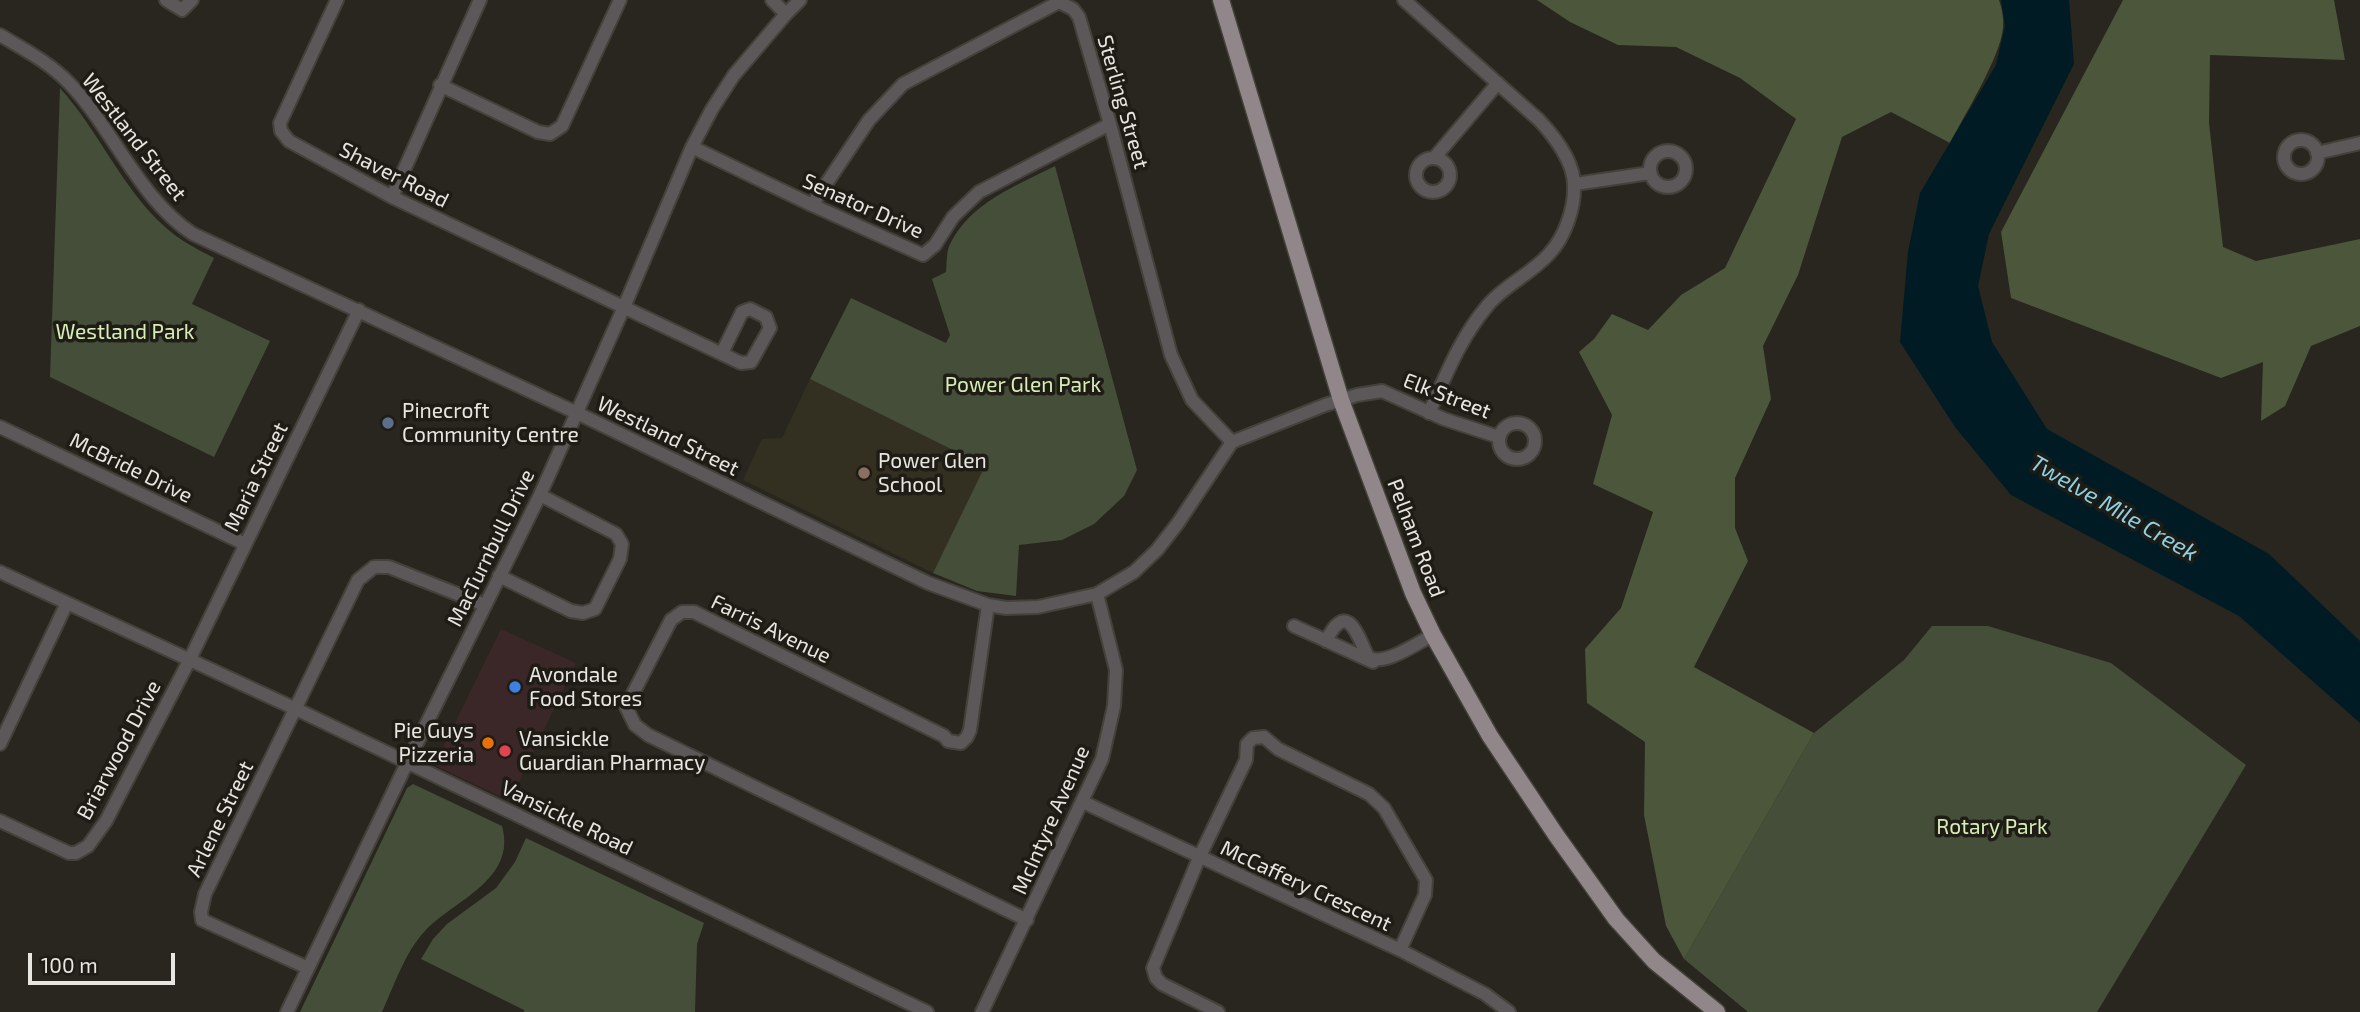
<!DOCTYPE html>
<style>
body{margin:0}
#map{position:relative;width:2360px;height:1012px;overflow:hidden;background:#28261e;font-family:"Exo 2",sans-serif}
canvas{display:block}
.scale{position:absolute;left:28px;top:953px;width:147px;height:32px;box-sizing:border-box;border:4px solid #e8e6e1;border-top:0;padding-left:9px;font-size:21px;line-height:24px;white-space:nowrap;color:#e8e6e1;-webkit-text-stroke:5px #1e1c15;paint-order:stroke}
</style>
<div id="map">
<canvas width="2360" height="1012"></canvas>
<div class="scale">100 m</div>
</div>
<script>
const c = document.querySelector('canvas').getContext('2d');
c.lineJoin = 'round';
function fill(path, color) { c.fillStyle = color; c.fill(path, 'evenodd'); }
function trace(path, color, width, dash) { c.strokeStyle = color; c.lineWidth = width; c.lineCap = dash ? 'butt' : 'round'; c.setLineDash(dash || []); c.stroke(path); }
function drawText(font, color, halo, rows, align = 'center') {
  c.font = font + ' "Exo 2",sans-serif'; c.lineWidth = 7; c.setLineDash([]); c.textBaseline = 'middle'; c.strokeStyle = halo; c.fillStyle = color; for (const [text, x, y, turn = 0] of rows) {
    c.save(); c.translate(x, y); c.rotate((+turn || 0) * Math.PI / 180); c.textAlign = isNaN(turn) ? turn : align; if (halo) c.strokeText(text, 0, 0); c.fillText(text, 0, 0); c.restore();
  }
}
fill(new Path2D(`
 M501,629L576,663L510,801L434,765Z`), '#3b2727');
fill(new Path2D(`
 M810,379L986,466L933,573L743,480L762,439L782,438Z`), '#333022');
fill(new Path2D(`
 M60,88C99,131 121,187 164,226C179,240 197,249 214,258L192,304L270,341L214,457L50,377Z
 M1055,166L1137,470L1124,496L1094,524L1062,540L1019,545L1016,596L977,591L933,573L985,466L810,379L851,298L946,343L950,335L932,279L946,272C947,263 946,252 950,244C971,202 1016,186 1055,166Z
 M1932,626H1988L2111,663L2246,765L2097,1012H1748L1684,959L1814,733L1904,660Z
 M413,784L502,826C517,880 454,900 425,931C405,952 394,986 382,1012H300L407,788Z
 M526,838L704,923L697,944L695,1012H524V1010L421,959L433,939L447,924L496,888L515,862Z`), '#454e38');
fill(new Path2D(`
 M1537,0H1999C2002,8 2004,19 2003,28C2001,56 1964,116 1950,143L1891,112L1842,137L1798,275L1763,346L1771,399L1735,478V528L1748,561L1694,667L1814,733L1684,959L1666,926L1644,815L1645,742L1587,703L1585,649L1621,608L1653,512L1593,484L1612,415L1579,352L1594,339L1612,314L1648,330L1681,295L1725,268L1796,119L1740,78L1676,47L1618,45L1570,22Z
 M2123,0H2334L2345,60L2210,55L2209,123L2223,247L2256,261L2360,239V326L2311,346L2285,406L2261,421L2263,362L2221,378L2011,298L2001,232Z`), '#4b563a');
fill(new Path2D(`
 M2001,0H2069L2074,64L1989,234L1978,286L1992,342L2047,429L2269,554L2360,641V723L2239,616L2011,495L1955,427L1900,342L1908,252L1920,193L1996,65L2005,26Z`), '#001b23');
const minor = new Path2D(`
 M166,0L182,10L192,0
 M337,0L280,123L281,131L289,141L392,197L741,363L751,362L770,328L766,317L750,309L742,312L722,353
 M772,0L786,14
 M1404,0L1539,120C1554,136 1574,162 1574,185C1575,208 1565,237 1549,254C1531,274 1505,285 1488,305C1460,338 1446,375 1429,413
 M0,35C25,50 50,63 70,84C113,129 140,200 193,234L577,413L928,583L988,605L1006,608L1038,607L1097,594L1134,572L1157,550L1178,523L1232,442L1325,405L1357,395L1382,391L1444,419L1499,437
 M440,85L538,132L550,134L562,126L620,0
 M2284 157a17 17 0 1 1 34 0a17 17 0 1 1-34 0Z
 M692,147L812,205L923,255L935,245L953,217L979,192L1110,124
 M1650 169a18 18 0 1 1 36 0a18 18 0 1 1-36 0Z
 M2317,153L2360,143
 M1435,157L1498,83
 M1416 175a17 17 0 1 1 34 0a17 17 0 1 1-34 0Z
 M1575,184L1650,173
 M392,197L480,0
 M812,205L869,120L903,84L1059,2L1073,9L1079,17L1110,124L1171,355L1192,400L1232,442
 M1499 441a18 18 0 1 1 36 0a18 18 0 1 1-36 0Z
 M0,427L245,544
 M0,572L296,709L927,1012
 M499,576L571,611L583,613L595,609L620,559L622,544L616,534L540,495
 M988,605L970,730L967,737L961,743L948,741L944,736L694,612H682L671,620L626,707L635,725L648,735L1027,920
 M1294,626L1373,662
 M1326,641C1347,599 1357,634 1368,657C1384,667 1417,643 1433,635
 M0,744L67,603
 M1083,802L1400,950L1485,994L1509,1012
 M0,821L69,853H76L88,846L106,821L189,661L359,310
 M308,968L202,920L201,912L205,894L358,580L374,567H389L485,605
 M287,1012L407,763L540,495L624,307L692,147L712,109L734,75L786,14L800,0
 M982,1012L1102,759L1114,706L1116,670L1097,594
 M1218,1012L1162,984L1156,978L1153,968L1199,858L1246,760L1247,744L1253,738L1264,737L1278,749L1369,794L1384,808L1426,880L1425,895L1400,950`);
const major = new Path2D(`
 M1221,0L1341,400L1413,593L1433,635L1490,736L1556,835L1616,919L1654,961L1717,1012`);
trace(minor, '#434139', 16);
trace(major, '#434139', 19);
trace(minor, '#5c5759', 12);
trace(major, '#91878b', 16);
for (const [x, y, r, color] of [
 [388,423,7,"#5c6f8a"],
 [864,473,7,"#8d6e63"],
 [515,687,7,"#3f7fe0"],
 [488,743,7,"#e8710a"],
 [505,751,7,"#e0444e"]
]) { const dot = new Path2D(); dot.arc(x, y, r, 0, 2 * Math.PI); c.fillStyle = color; c.fill(dot); trace(dot, '#1e1c15', 2.5); }
drawText('21px', '#e8e6e1', '#1e1c15', [
 ["Sterling Street",1123,102,74],
 ["Westland Street",134,137,52],
 ["Shaver Road",394,175,27],
 ["Senator Drive",863,206,24],
 ["Elk Street",1447,396,21],
 ["Westland Street",668,436,26],
 ["McBride Drive",131,468,26],
 ["Maria Street",256,477,-64],
 ["Pelham Road",1416,538,69],
 ["MacTurnbull Drive",491,548,-64],
 ["Farris Avenue",771,629,26],
 ["Briarwood Drive",119,750,-62],
 ["Vansickle Road",567,818,26],
 ["Arlene Street",220,819,-64],
 ["McIntyre Avenue",1051,820,-66],
 ["McCaffery Crescent",1306,886,25]
]);
drawText('21px', '#d7eeb7', '#1e1c15', [
 ["Westland Park",125,332],
 ["Power Glen Park",1023,385],
 ["Rotary Park",1992,827]
]);
drawText('21px', '#e8e6e1', '#1e1c15', [
 ["Pinecroft",402,411],
 ["Community Centre",402,435],
 ["Power Glen",878,461],
 ["School",878,485],
 ["Avondale",529,675],
 ["Food Stores",529,699],
 ["Pie Guys",474,731,"right"],
 ["Pizzeria",474,755,"right"],
 ["Vansickle",519,739],
 ["Guardian Pharmacy",519,763]
], 'left');
drawText('italic 23px', '#8cd2e7', '#1e1c15', [
 ["Twelve Mile Creek",2114,508,30]
]);
</script>
